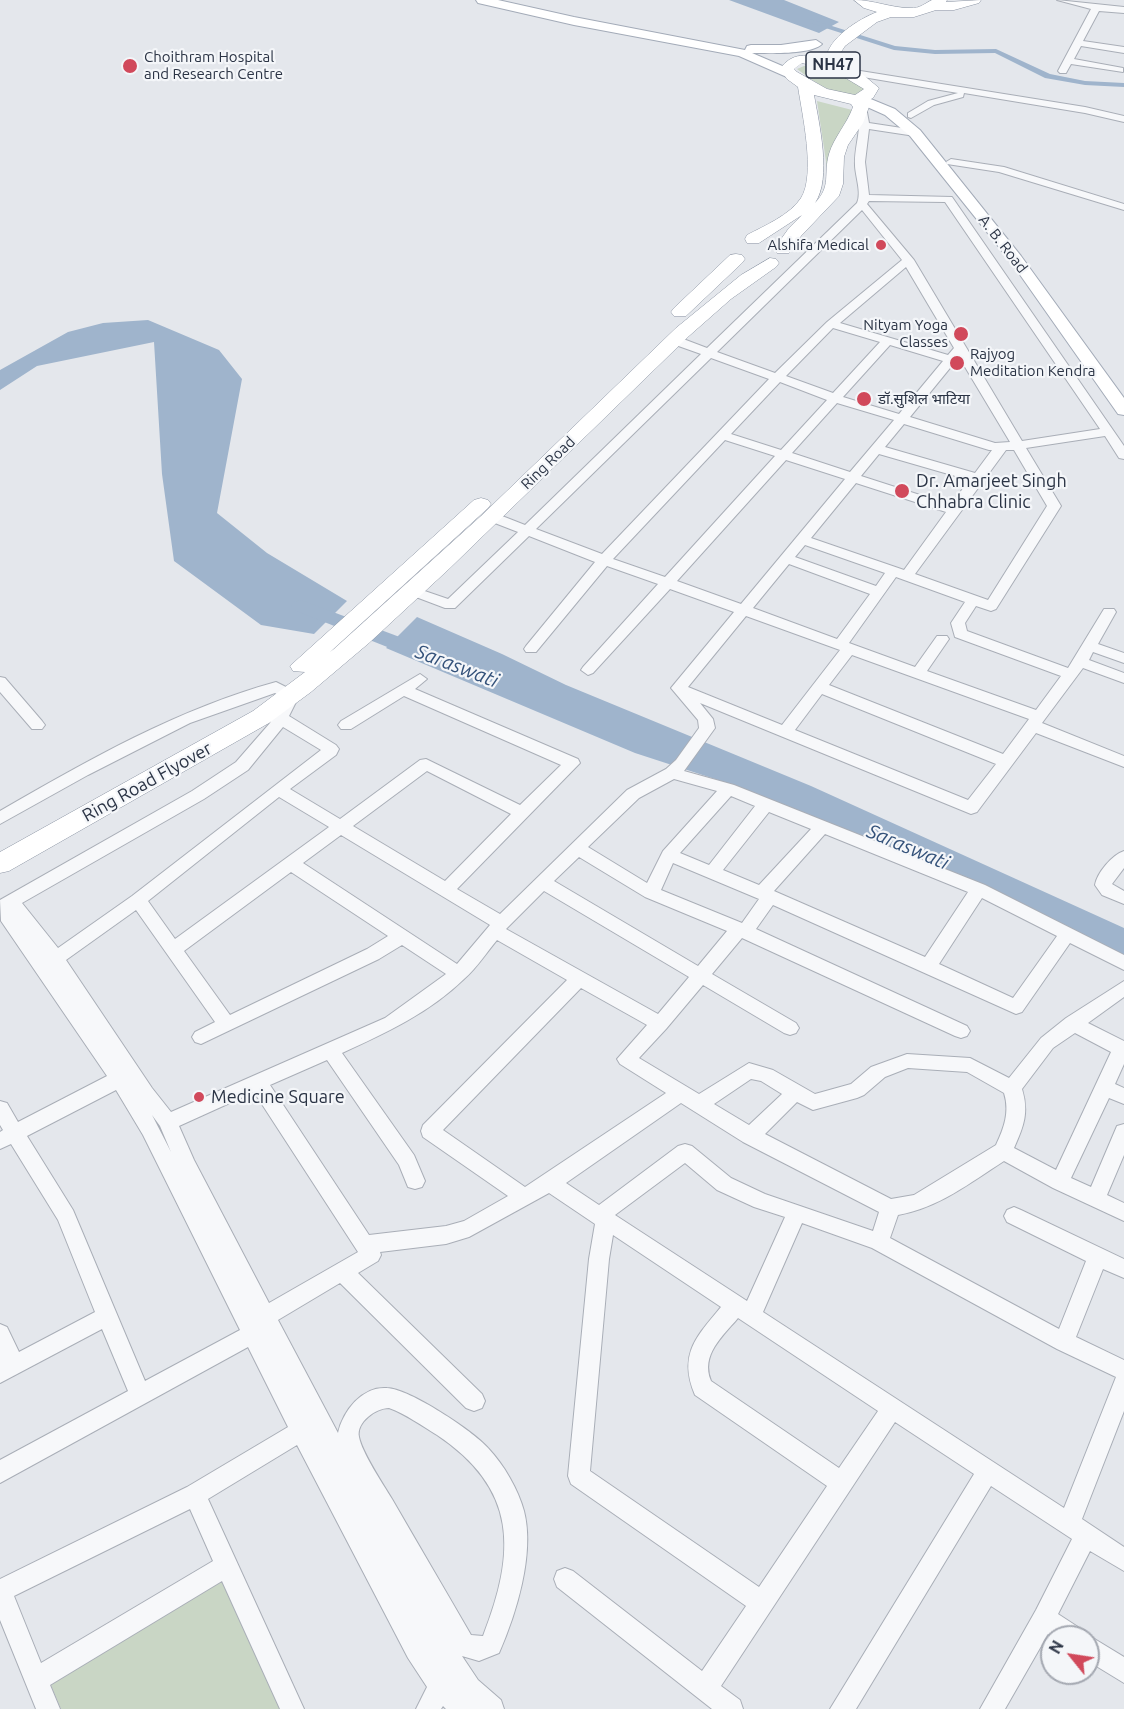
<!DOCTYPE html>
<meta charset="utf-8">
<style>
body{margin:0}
#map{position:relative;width:1124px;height:1709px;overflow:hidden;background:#e4e7ec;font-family:Ubuntu,sans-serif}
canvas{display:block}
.north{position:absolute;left:1040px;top:1625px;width:60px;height:60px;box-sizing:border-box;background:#f4f6f9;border:2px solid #a4a8b1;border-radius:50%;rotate:300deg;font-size:16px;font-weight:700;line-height:24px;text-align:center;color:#2b3445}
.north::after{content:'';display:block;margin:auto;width:21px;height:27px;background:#d1495b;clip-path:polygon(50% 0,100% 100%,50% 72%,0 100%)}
</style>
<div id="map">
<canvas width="1124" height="1709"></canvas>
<div class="north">N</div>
</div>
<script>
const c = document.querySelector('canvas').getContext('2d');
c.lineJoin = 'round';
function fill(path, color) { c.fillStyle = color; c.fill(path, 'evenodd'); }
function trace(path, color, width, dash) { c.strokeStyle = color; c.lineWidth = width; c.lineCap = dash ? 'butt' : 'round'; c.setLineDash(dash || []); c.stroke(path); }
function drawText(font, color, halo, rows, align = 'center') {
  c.font = font + ' Ubuntu,"Noto Sans Devanagari",sans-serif'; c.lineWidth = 4.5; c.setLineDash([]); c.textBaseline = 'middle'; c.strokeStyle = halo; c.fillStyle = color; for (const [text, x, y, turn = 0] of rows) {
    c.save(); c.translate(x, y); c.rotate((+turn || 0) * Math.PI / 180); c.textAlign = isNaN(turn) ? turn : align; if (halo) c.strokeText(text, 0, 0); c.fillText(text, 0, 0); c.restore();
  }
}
fill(new Path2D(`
 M822,65L837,70L865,89L863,96C836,97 818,85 797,69L804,66Z
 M817,101L856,111L838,137L827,168Z
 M221,1577L284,1709H61L50,1683Z`), '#c9d6c5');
fill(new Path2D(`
 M729,0H784L839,22L819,33Z
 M148,320L219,350L242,379L217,513L267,553L347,601L314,634L261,625L174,561L162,474L154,342L37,366L0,390V370L68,332L103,323Z
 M417,617L502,654L566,685L811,786L1124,928V957L1030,909L721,781L635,753L386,648Z`), '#9fb4cc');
fill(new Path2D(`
 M810,19L895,46L935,50L996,49L1050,74L1085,81L1124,83V87L1085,85L1045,78L995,53L935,54L894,50L810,23Z`), '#9fb4cc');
fill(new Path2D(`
 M301,600L429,648L432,653L429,658L422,660L415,658L294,610L291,606L294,602Z`), '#9fb4cc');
const minor = new Path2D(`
 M1057,0L1124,7V13L1099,11L1083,41L1124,47V53L1081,46L1074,59L1123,68V72L1071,64L1066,73H1060L1058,71L1091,9Z
 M848,69L1085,107L1124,116V122L1085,113L964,93L963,97L934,105L911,118L908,117V113L928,101L958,93L845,74L843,72Z
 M861,104L866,107L869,123L915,130L920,133L915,136L869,129L865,162L869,195L952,197L1124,446V459L1119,458L1105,436L1026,448L1061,506L996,609L991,611L976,606L965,623L967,631L1068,668L1104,609H1114L1116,612L1098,644L1124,653V663L1093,652L1089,660L1124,673V683L1083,668L1042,723L1124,756V767L1036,733L977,812L971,814L700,703L713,719L715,728L684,771L734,785L985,885L1124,955V970L1070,943L1022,1012L1016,1014L773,905L756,929L967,1026L970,1031L967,1036L961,1038L955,1036L742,938L712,974L796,1023L799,1028L796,1033L790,1035L784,1033L703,985L666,1029L639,1058L699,1094L749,1063L773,1070L815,1094L851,1084L871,1067L907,1054L970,1058L1009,1078L1041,1038L1066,1018L1124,981V997L1088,1023L1124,1041V1064L1115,1084L1124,1088V1104L1109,1098L1071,1178L1091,1187L1117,1126L1124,1124V1155L1107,1195L1124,1203V1221L1053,1188L1004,1161C970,1183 938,1208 898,1215L890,1238L1059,1329L1086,1261L1007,1222L1004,1216L1007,1210L1014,1207L1021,1210L1124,1259V1278L1103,1269L1076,1337L1124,1360V1411L1082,1519L1124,1547V1571L1090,1551L1058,1614L1081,1629L1085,1637L1088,1635L1124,1657V1683L1088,1661V1637H1052L1048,1634L1005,1709H980L1036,1610L1072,1539L991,1486L856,1709H830L974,1474L895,1422L721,1686L740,1700L743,1709H712L557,1587L554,1579L557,1571L565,1568L573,1571L702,1671L746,1606L571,1484L568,1476L589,1259L595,1224L549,1193L469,1237L446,1244L380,1252L381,1255L378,1261L358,1273L482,1394L485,1401L482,1408L474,1411L466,1408L340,1283L278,1320L338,1433C343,1411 362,1386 387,1388C410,1389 473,1431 488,1448C504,1465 518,1489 524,1511C535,1554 516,1614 499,1653L479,1661L462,1656L478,1680L501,1700L504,1709H446L443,1706L441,1709H416L427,1687L408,1658L297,1445L208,1499L304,1709H280L222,1581L50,1685L60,1709H36L0,1620V1579L187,1487L288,1427L248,1347L0,1483V1460L128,1391L102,1329L0,1383V1324L7,1327L19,1352L95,1312L58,1220L11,1144L0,1149V1132L3,1130L0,1125V1101L7,1103L18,1122L107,1076L1,921L0,900L192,791L236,762L270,723L283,698L275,693L190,723L88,775L0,824V811C88,760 178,709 276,682L296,692L299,696L289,716L336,745L339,749L336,755L290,789L340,819L420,760L426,759L520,805L561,765L404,696L351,729H341L338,725L341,721L420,674L427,679L415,689L578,759L580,763L457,889L500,914L627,790L666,769L676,760L699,728L698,720L671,688L734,612L670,589L593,673L588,675L581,670L583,667L658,584L607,566L536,652H526L524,649L526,646L595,562L529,536L455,608H445L408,594L406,591L413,587L448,599L518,532L487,520L485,517L487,514H497L525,525L701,354L670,343V337H678L707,348L857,203C862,193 855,175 855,165C854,145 864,125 856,107ZM869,201L945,202L1100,429L1022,441L914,260L867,204ZM862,210L902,260L827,322L775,373L717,352ZM906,267L954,348L948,355L840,323ZM833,328L880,342L833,393L786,376ZM890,345L943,361L899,414L843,397ZM959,357L1010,442L995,443L910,417ZM711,358L769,379L602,554L536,529ZM780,382L827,400L781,450L731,434ZM837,403L894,420L850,472L792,453ZM904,424L989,450H992L975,473L885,447ZM725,440L775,456L665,577L613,559ZM1006,450H1014L1047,506L988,600L915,574ZM879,454L969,480L951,505L861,476ZM786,460L845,479L741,604L677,581ZM856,483L946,512L904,570L811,538ZM805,545L885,573L876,586L795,557ZM789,564L870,594L837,639L753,608ZM896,577L965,602L951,623L955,637L1061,676L1036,710L927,671L949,639L947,636H937L915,667L849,643ZM746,616L840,650L782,725L688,687ZM852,655L1029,719L1003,754L829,685ZM822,694L996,764L968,800L795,730ZM283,727L321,750L132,896L58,948L22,903L204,799L248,770ZM427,771L511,814L445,881L353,826ZM674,779L717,791L663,851L647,883L588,847L639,798ZM731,796L755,806L709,865L680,853ZM279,797L329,827L175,939L148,901ZM769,812L811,829L759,885L723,870ZM825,834L968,892L925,957L774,891ZM341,835L490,925L457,964L303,863ZM579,857L645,897L727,931L698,966L554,881ZM673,863L759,899L742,923L661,890ZM291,872L388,936L367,949L230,1015L184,951ZM544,891L689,977L658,1014L506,929ZM982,898L1057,936L1013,998L939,964ZM136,910L215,1022L195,1032L192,1037L195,1042L201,1044L379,959L402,945L446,974L385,1018L171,1112L152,1088L66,960ZM497,940L567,980L423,1125L421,1131L423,1137L508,1196L464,1221L446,1226L369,1235L270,1085L327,1060L399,1165L408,1187L415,1189L422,1187L425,1181L414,1155L342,1053C386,1033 429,1013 464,979C477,968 486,953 497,940ZM581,988L647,1025L617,1059L620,1064L666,1093L525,1187L443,1130ZM1075,1033L1111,1052L1056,1170L1014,1148C1024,1126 1029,1112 1022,1089L1053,1048ZM908,1068L967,1072L1004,1093C1010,1112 1004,1128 996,1145L914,1195L891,1199L765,1134L797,1102L813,1110L857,1098L864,1095L885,1077ZM751,1079L761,1081L782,1094L749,1125L714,1104ZM116,1090L143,1135L240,1330L145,1381L73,1210L27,1136ZM254,1092L358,1252L269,1303L194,1160L179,1126ZM681,1103L743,1142L879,1212L873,1231L765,1194L731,1178L692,1146L685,1144L678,1146L599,1205L566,1183ZM152,1115L160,1126L171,1152ZM685,1163L717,1190L754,1207L785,1217L747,1301L615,1215ZM802,1223L872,1248L1057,1349L1116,1377L1064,1508L763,1312ZM613,1235L721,1307C696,1337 678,1355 695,1395L827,1486L759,1587L590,1471L609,1259ZM738,1318L878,1411L839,1468L711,1381C700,1355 723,1336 738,1318ZM389,1408C406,1414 422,1426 437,1435C518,1489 516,1552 483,1636L471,1635C445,1590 418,1544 392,1499C383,1484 362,1453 359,1437C356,1422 376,1408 389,1408ZM190,1509L213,1561L41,1663L14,1596Z
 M951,159L1004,167L1124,204V210L999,172L947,164L946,162Z
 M0,677L5,678L42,721L45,725L42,729H32L0,692Z
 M1124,851V868L1112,884L1124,891V904L1102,895L1095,885C1097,873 1112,855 1124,851Z`);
const major = new Path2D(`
 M476,0H498L574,17L745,50L747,46L751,45H781L816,40L822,44C811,55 768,53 752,53L794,71L795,74L794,77L789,78L739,56L574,25L478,3Z
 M861,95L895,109L920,130L1021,256L1124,398V415L1118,414L1011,262L910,136L885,115L856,102L854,99L856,96Z`);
const highway = new Path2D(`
 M854,0C874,0 891,8 910,8C920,9 925,3 932,0C936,0 943,0 947,0L946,2L981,0L979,3L954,10H936L914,17H891L877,22L845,46L841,52L840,63L861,73L879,88L873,98L865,102L869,107L863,123L848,145L844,157L843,184L839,196L801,236L789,253H777L774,249L789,228L802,215L759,243H747L745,239L747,235C764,226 790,215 801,198C816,175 802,113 798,87L787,79L780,69C792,52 807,54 826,59C828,38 859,19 877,12L864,8ZM802,63L834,71L864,89L855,95L827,89L797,72L794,69ZM814,95L851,104L853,107C847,124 834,137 829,154C823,175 832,185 815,203C832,178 819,123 814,95Z
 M736,254L742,255L745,259L742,263L686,316H674L671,312L674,308L730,255Z
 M770,258L776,259L779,263L776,267L731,299L689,336L449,569L369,643L311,692L269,723L9,871L0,873V852L253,711L305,672L293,671L290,666L474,500L481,498L488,500L491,504L488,508L330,652L334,649L481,516L676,328L741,275Z`);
trace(minor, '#a9aeb7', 2);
trace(major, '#a3abb8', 2);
trace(highway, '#8b94a3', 1);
fill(minor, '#f7f8fa');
fill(major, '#fff');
fill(highway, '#fff');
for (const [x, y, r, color] of [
 [130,66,8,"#d1495b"],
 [881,245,6,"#d1495b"],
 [961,334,8,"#d1495b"],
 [957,363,8,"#d1495b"],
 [864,399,8,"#d1495b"],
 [902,491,8,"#d1495b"],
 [199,1097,6,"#d1495b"]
]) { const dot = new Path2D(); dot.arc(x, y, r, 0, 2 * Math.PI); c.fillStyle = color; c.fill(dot); trace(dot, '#f4f6f9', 2); }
drawText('15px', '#2b3445', '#f4f6f9', [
 ["Choithram Hospital",144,57],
 ["and Research Centre",144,74],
 ["Alshifa Medical",869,245,"right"],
 ["Nityam Yoga",948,325,"right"],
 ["Classes",948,342,"right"],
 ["Rajyog",970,354],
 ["Meditation Kendra",970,371],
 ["डॉ.सुशिल भाटिया",878,399]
], 'left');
drawText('15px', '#2b3445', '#f4f6f9', [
 ["A. B. Road",1003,244,52],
 ["Ring Road",548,463,-44]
]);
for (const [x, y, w] of [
 [833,65,54]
]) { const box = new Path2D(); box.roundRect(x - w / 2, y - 13, w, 26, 4.5); c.fillStyle = '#f4f6f9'; c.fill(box); trace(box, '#2b3445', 1.5); }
drawText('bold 16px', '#2b3445', null, [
 ["NH47",833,65]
]);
drawText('18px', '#2b3445', '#f4f6f9', [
 ["Dr. Amarjeet Singh",916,481],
 ["Chhabra Clinic",916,502],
 ["Medicine Square",211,1097]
], 'left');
drawText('18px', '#2b3445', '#f4f6f9', [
 ["Ring Road Flyover",147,782,-29]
]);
drawText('italic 20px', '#34527a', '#f4f6f9', [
 ["Saraswati",457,666,21],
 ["Saraswati",908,847,23]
]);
</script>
